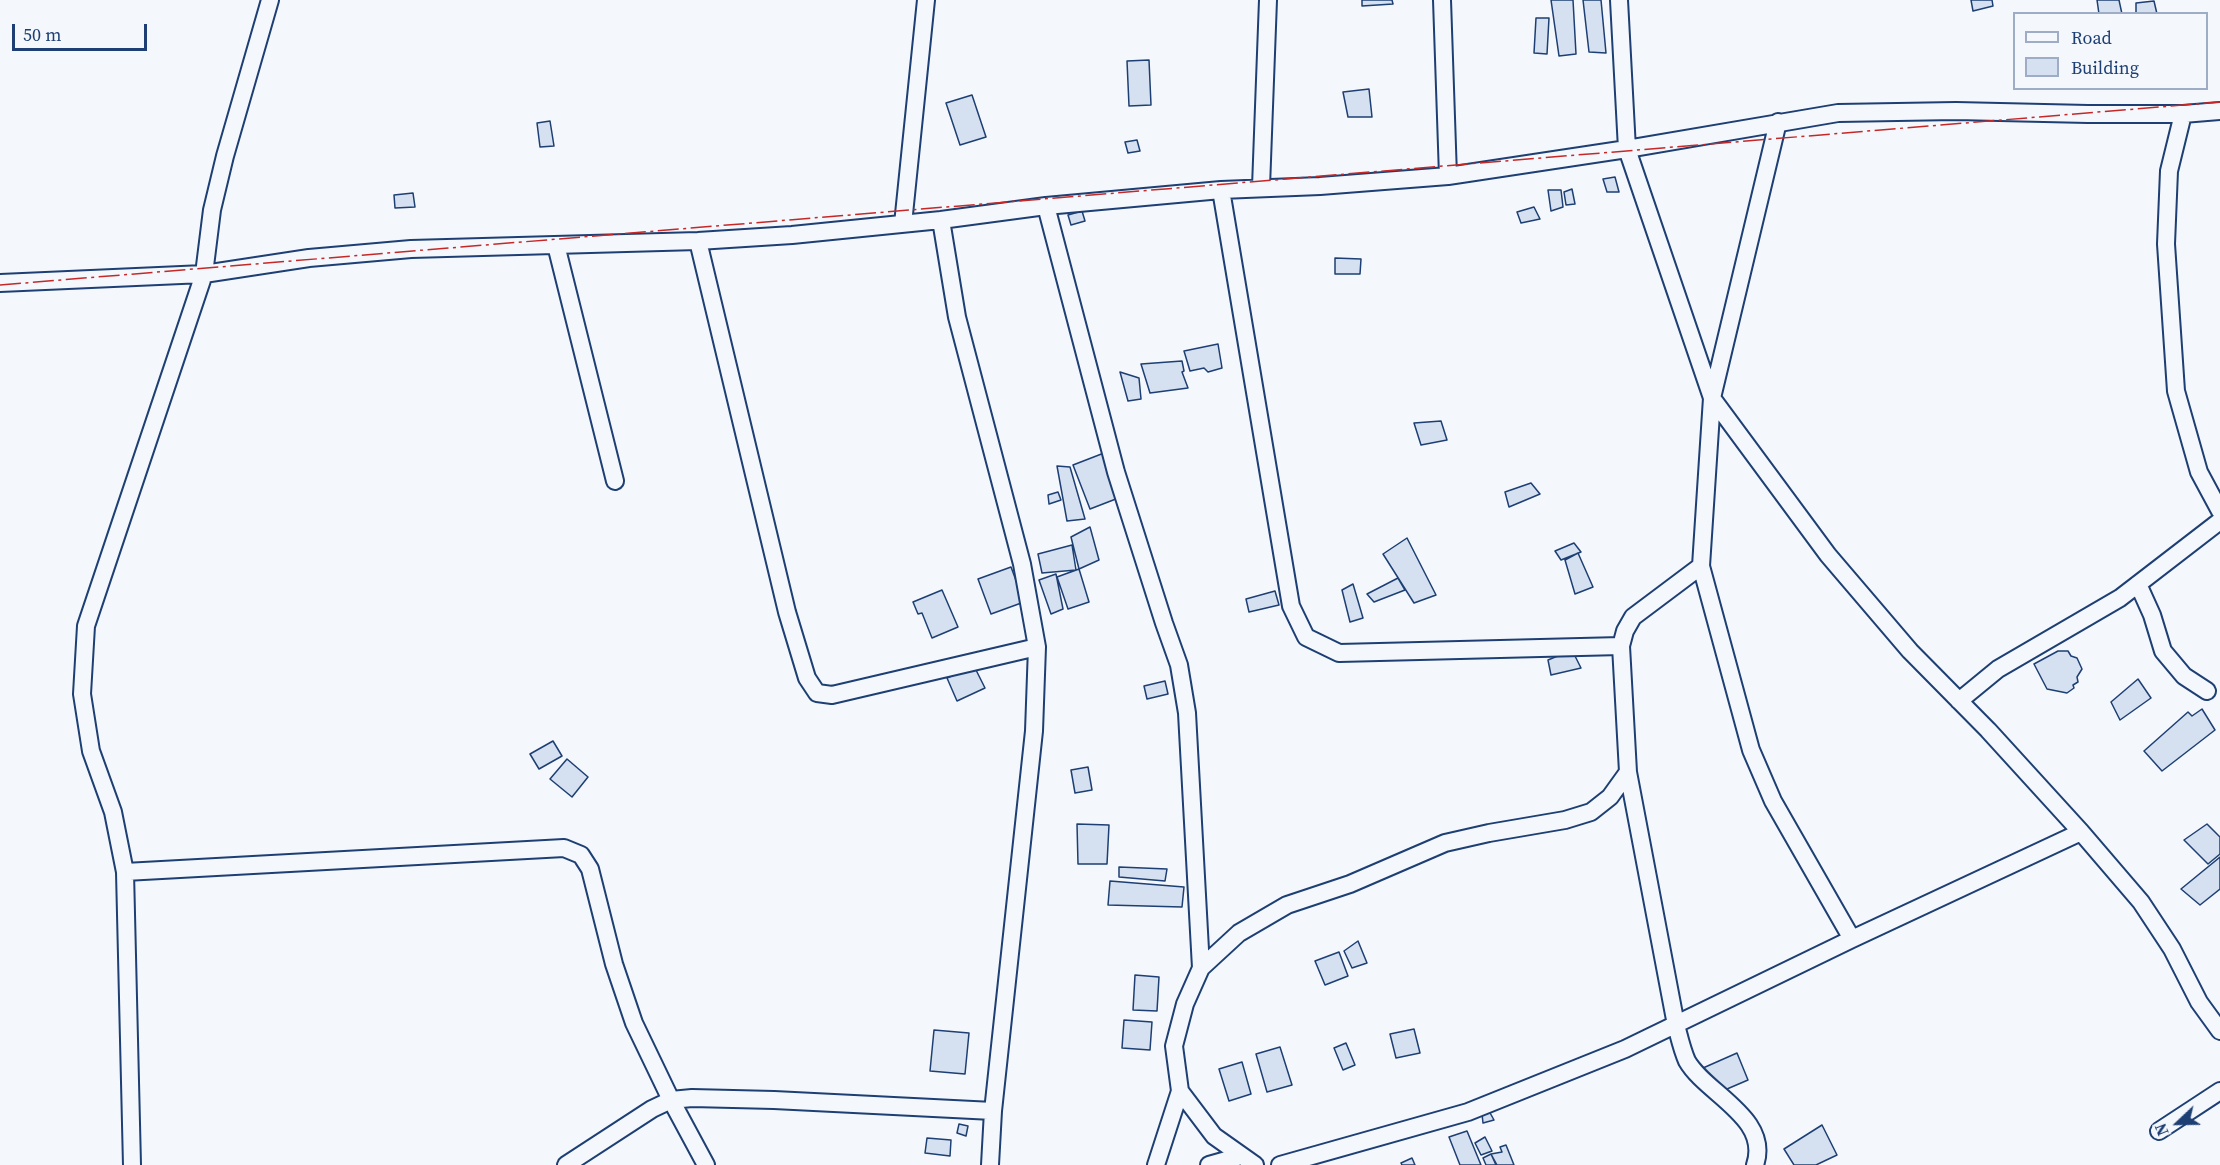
<!DOCTYPE html>
<style>
body{margin:0}
#map{position:relative;width:2220px;height:1165px;overflow:hidden;background:#f4f7fb;font-family:"Source Serif 4",serif}
canvas{display:block}
.legend{position:absolute;left:2013px;top:12px;width:195px;height:78px;box-sizing:border-box;background:#f4f7fb;border:2px solid #9eadc5;margin:0;padding:8px 10px;list-style:none;font-size:18px;color:#1d3f73}
.legend li{display:flex;align-items:center;gap:12px;height:30px}
.legend b{width:30px;border:2px solid #9eadc5}
.north{position:absolute;left:2148px;top:1093px;width:60px;height:60px;-webkit-text-stroke:4px #f4f7fb;paint-order:stroke;rotate:248deg;font-size:16px;font-weight:700;line-height:24px;text-align:center;color:#1d3f73}
.north::after{content:'';display:block;margin:auto;width:21px;height:27px;background:#1d3f73;clip-path:polygon(50% 0,100% 100%,50% 72%,0 100%)}
.scale{position:absolute;left:12px;top:24px;width:135px;height:27px;box-sizing:border-box;border:3px solid #1d3f73;border-top:0;padding-left:8px;font-size:18px;line-height:21px;white-space:nowrap;color:#1d3f73;-webkit-text-stroke:4px #f4f7fb;paint-order:stroke}
</style>
<div id="map">
<canvas width="2220" height="1165"></canvas>
<ul class="legend">
<li><b style="height:8px;background:#f4f7fb"></b>Road</li>
<li><b style="height:16px;background:#d5e0f0"></b>Building</li>
</ul>
<div class="north">N</div>
<div class="scale">50 m</div>
</div>
<script>
const c = document.querySelector('canvas').getContext('2d');
c.lineJoin = 'round';
function fill(path, color) { c.fillStyle = color; c.fill(path, 'evenodd'); }
function trace(path, color, width, dash) { c.strokeStyle = color; c.lineWidth = width; c.lineCap = dash ? 'butt' : 'round'; c.setLineDash(dash || []); c.stroke(path); }
const building = new Path2D(`
 M1362,0H1392L1393,4L1362,6Z
 M1551,0H1573L1576,54L1559,56Z
 M1583,0H1601L1606,53L1589,52Z
 M1971,0H1992L1993,6L1973,11Z
 M2097,0H2119L2122,14H2099Z
 M2154,1L2157,14H2136V3Z
 M1536,18H1549L1547,54L1534,53Z
 M1149,60L1151,105L1129,106L1127,61Z
 M1369,89L1372,117H1348L1343,92Z
 M972,95L986,137L960,145L946,103Z
 M550,121L554,146L540,147L537,123Z
 M1137,140L1140,151L1128,153L1125,142Z
 M1615,177L1619,192H1607L1603,179Z
 M1572,189L1575,204L1566,205L1564,192Z
 M1548,190H1561L1563,207L1551,211Z
 M413,193L415,207L395,208L394,195Z
 M1534,207L1540,219L1521,223L1517,212Z
 M1082,211L1085,221L1071,225L1068,215Z
 M1335,258L1361,259L1360,274H1335Z
 M1218,344L1222,368L1208,372L1204,368L1190,371L1184,351Z
 M1182,361L1184,371L1182,372L1188,388L1150,393L1141,364Z
 M1120,372L1139,378L1141,399L1128,401Z
 M1441,421L1447,440L1421,445L1414,423Z
 M1104,453L1121,497L1090,509L1073,465Z
 M1057,466L1070,467L1085,519L1067,521Z
 M1531,483L1540,494L1509,507L1505,492Z
 M1058,492L1061,500L1049,504L1048,495Z
 M1090,527L1099,560L1079,569L1071,537Z
 M1407,538L1436,595L1414,603L1383,554Z
 M1574,543L1581,552L1561,560L1555,551Z
 M1072,545L1076,570L1042,573L1038,554Z
 M1578,553L1593,587L1575,594L1565,560Z
 M1011,567L1024,602L991,614L978,579Z
 M1079,569L1089,602L1068,609L1057,577Z
 M1056,574L1063,609L1051,614L1039,580Z
 M1398,578L1405,590L1374,602L1367,594Z
 M1353,584L1363,618L1350,622L1342,590Z
 M942,590L958,627L932,638L922,613L918,614L913,602Z
 M1275,591L1279,605L1249,612L1246,599Z
 M1572,650L1581,668L1551,675L1548,660Z
 M2058,651H2068L2071,656L2077,658L2082,669L2077,677L2078,682L2073,685L2074,688L2067,693L2047,689L2034,664Z
 M974,666L985,688L957,701L947,678Z
 M2138,679L2151,698L2120,720L2111,702Z
 M1165,681L1168,694L1147,699L1144,686Z
 M2202,709L2215,730L2162,771L2144,751L2188,712L2192,716Z
 M553,741L562,756L539,769L530,754Z
 M567,759L588,777L572,797L550,779Z
 M1088,767L1092,790L1075,793L1071,770Z
 M1077,824L1109,825L1107,864H1078Z
 M2207,824L2220,837V854L2208,864L2184,840Z
 M2220,857V889L2200,905L2181,889Z
 M1119,867L1167,869L1165,881L1119,877Z
 M1110,881L1184,887L1182,907L1108,905Z
 M1358,941L1367,963L1352,968L1344,951Z
 M1339,952L1348,976L1325,985L1315,961Z
 M1135,975L1159,977L1157,1011L1133,1010Z
 M1124,1020L1152,1022L1150,1050L1122,1048Z
 M1414,1029L1420,1053L1396,1058L1390,1034Z
 M934,1030L969,1033L965,1074L930,1071Z
 M1346,1043L1355,1065L1343,1070L1334,1048Z
 M1280,1047L1292,1085L1267,1092L1256,1054Z
 M1737,1053L1748,1080L1713,1095L1703,1068Z
 M1242,1062L1251,1094L1229,1101L1219,1069Z
 M1489,1111L1494,1120L1483,1123L1482,1114Z
 M959,1124L968,1126L966,1136L957,1133Z
 M1822,1125L1837,1155L1816,1165H1794L1784,1149Z
 M1467,1131L1481,1165H1460L1449,1137Z
 M1485,1137L1492,1151L1481,1155L1475,1143Z
 M927,1138L951,1140L950,1156L925,1153Z
 M1506,1145L1514,1165H1497L1491,1154L1502,1152L1500,1147Z
 M1491,1154L1496,1165H1486L1483,1158Z
 M1412,1158L1415,1165H1402L1401,1163Z`);
fill(building, '#d5e0f0');
trace(building, '#1d3f73', 1.5);
const minor = new Path2D(`
 M1442,0L1448,176
 M1619,0L1627,149L1712,398L1828,555L1910,651L1988,730L2081,832L2141,902L2172,949L2199,1002L2220,1031
 M2183,114L2169,171L2166,244L2176,391L2199,472L2220,511
 M1261,187L1268,0
 M1221,190L1291,606L1306,637L1339,653L1621,646
 M1046,206L1116,472L1164,623L1179,665L1187,713L1201,968
 M903,224L926,0
 M698,241L787,612L807,678L817,693L832,695L1037,647
 M556,245L615,481
 M0,283L204,274L309,258L411,249L698,241L792,235L941,220L1046,206L1221,190L1320,186L1448,176L1627,149L1838,113L1956,111L2088,114H2183L2220,111
 M1701,566L1751,750L1773,801L1852,939
 M2138,584L2152,615L2163,651L2184,676L2207,691
 M1959,701L1998,669L2120,598L2220,521
 M1628,772L1676,1025C1679,1036 1682,1050 1687,1061C1706,1094 1771,1118 1755,1165
 M125,872L564,848L581,855L590,869L614,964L634,1023L671,1100L706,1165
 M2159,1131L2220,1091
 M132,1165L125,872L113,812L91,751L82,694L86,626L204,274L212,210L225,156L270,0
 M566,1165L652,1109L671,1100L692,1098L774,1100L993,1111L1034,731L1037,647L1022,564L957,317L941,220
 M990,1165L993,1111
 M1156,1165L1180,1091
 M1209,1165L1241,1156
 M1255,1165L1214,1136L1180,1091L1174,1046L1185,1004L1201,968L1239,933L1287,905L1350,884L1445,843L1489,833L1565,820L1591,812L1610,797L1628,772L1621,646L1625,631L1633,617L1701,566L1712,398L1778,122
 M1280,1165L1468,1112L1625,1049L1852,939L2081,832`);
trace(minor, '#1d3f73', 20);
trace(minor, '#f4f7fb', 16);
trace(new Path2D(`
 M0,285L2220,102`), '#c62828', 1.5, [21, 4.5, 3, 4.5]);
</script>
